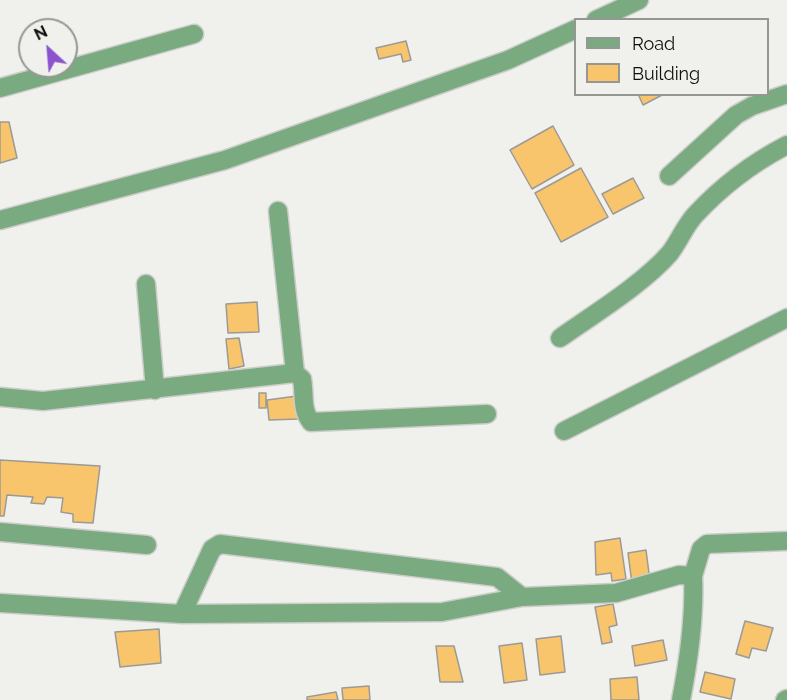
<!DOCTYPE html>
<style>
body{margin:0}
#map{position:relative;width:787px;height:700px;overflow:hidden;background:#f0f1ed;font-family:Raleway,sans-serif}
canvas{display:block}
.legend{position:absolute;left:574px;top:18px;width:195px;height:78px;box-sizing:border-box;background:#f0f1ed;border:2px solid #969794;margin:0;padding:8px 10px;list-style:none;font-size:18px;color:#0f100e}
.legend li{display:flex;align-items:center;gap:12px;height:30px}
.legend b{width:30px;border:2px solid #969794}
.north{position:absolute;left:18px;top:18px;width:60px;height:60px;box-sizing:border-box;background:#f0f1ed;border:2px solid #969794;border-radius:50%;rotate:334deg;font-size:16px;font-weight:700;line-height:24px;text-align:center;color:#0f100e}
.north::after{content:'';display:block;margin:auto;width:21px;height:27px;background:#8b54cc;clip-path:polygon(50% 0,100% 100%,50% 72%,0 100%)}
</style>
<div id="map">
<canvas width="787" height="700"></canvas>
<ul class="legend">
<li><b style="height:8px;background:#79aa80"></b>Road</li>
<li><b style="height:16px;background:#f8c56c"></b>Building</li>
</ul>
<div class="north">N</div>
</div>
<script>
const c = document.querySelector('canvas').getContext('2d');
c.lineJoin = 'round';
function fill(path, color) { c.fillStyle = color; c.fill(path, 'evenodd'); }
function trace(path, color, width, dash) { c.strokeStyle = color; c.lineWidth = width; c.lineCap = dash ? 'butt' : 'round'; c.setLineDash(dash || []); c.stroke(path); }
const building = new Path2D(`
 M406,41L411,60L403,62L401,54L379,59L376,48Z
 M638,94H664L643,105Z
 M0,122H9L17,158L0,163Z
 M553,126L574,165L532,189L510,150Z
 M581,168L608,217L561,242L535,193Z
 M633,178L644,198L613,214L602,194Z
 M257,302L259,332L228,333L226,304Z
 M239,338L244,366L229,369L226,339Z
 M259,393H266V408H259Z
 M297,396L299,419L269,420L267,400Z
 M0,460L100,466L93,523L73,522V514L61,512L63,498L47,497L44,504L31,503L33,497L7,495L4,516H0Z
 M620,538L626,579L612,581L611,573L596,575L595,542Z
 M646,550L650,581L632,584L628,553Z
 M613,604L617,625L609,627L612,642L602,644L595,607Z
 M745,621L773,628L766,651L752,648L749,658L736,654Z
 M159,629L161,663L120,667L115,632Z
 M561,636L565,672L540,675L536,639Z
 M663,640L667,660L635,666L632,646Z
 M522,643L527,680L504,683L499,646Z
 M436,646H454L463,682H440Z
 M705,672L735,679L731,699L700,692Z
 M637,677L639,700H611L610,679Z
 M369,686L370,700H343L342,688Z
 M336,692L338,700H307V697Z`);
fill(building, '#f8c56c');
trace(building, '#9c9a97', 1.5);
const minor = new Path2D(`
 M596,20L639,0
 M0,88L194,34
 M669,176L736,115L752,106L787,94
 M278,211L295,373
 M0,220L225,160L508,60L576,29
 M146,284L155,390
 M560,338C594,314 643,284 670,253C679,241 685,226 695,215C721,187 754,162 787,145
 M0,397L43,401L295,373L302,379C305,395 301,409 311,422L487,414
 M564,431L787,318
 M0,532L147,545
 M693,576L701,549L707,544L787,541
 M0,603L182,614L442,612L522,597L616,593L679,575L693,576C695,618 689,659 681,700
 M182,614L212,549L220,544L497,577L522,597
 M785,700L787,699`);
trace(minor, '#cccdc9', 21);
trace(minor, '#79aa80', 18);
</script>
